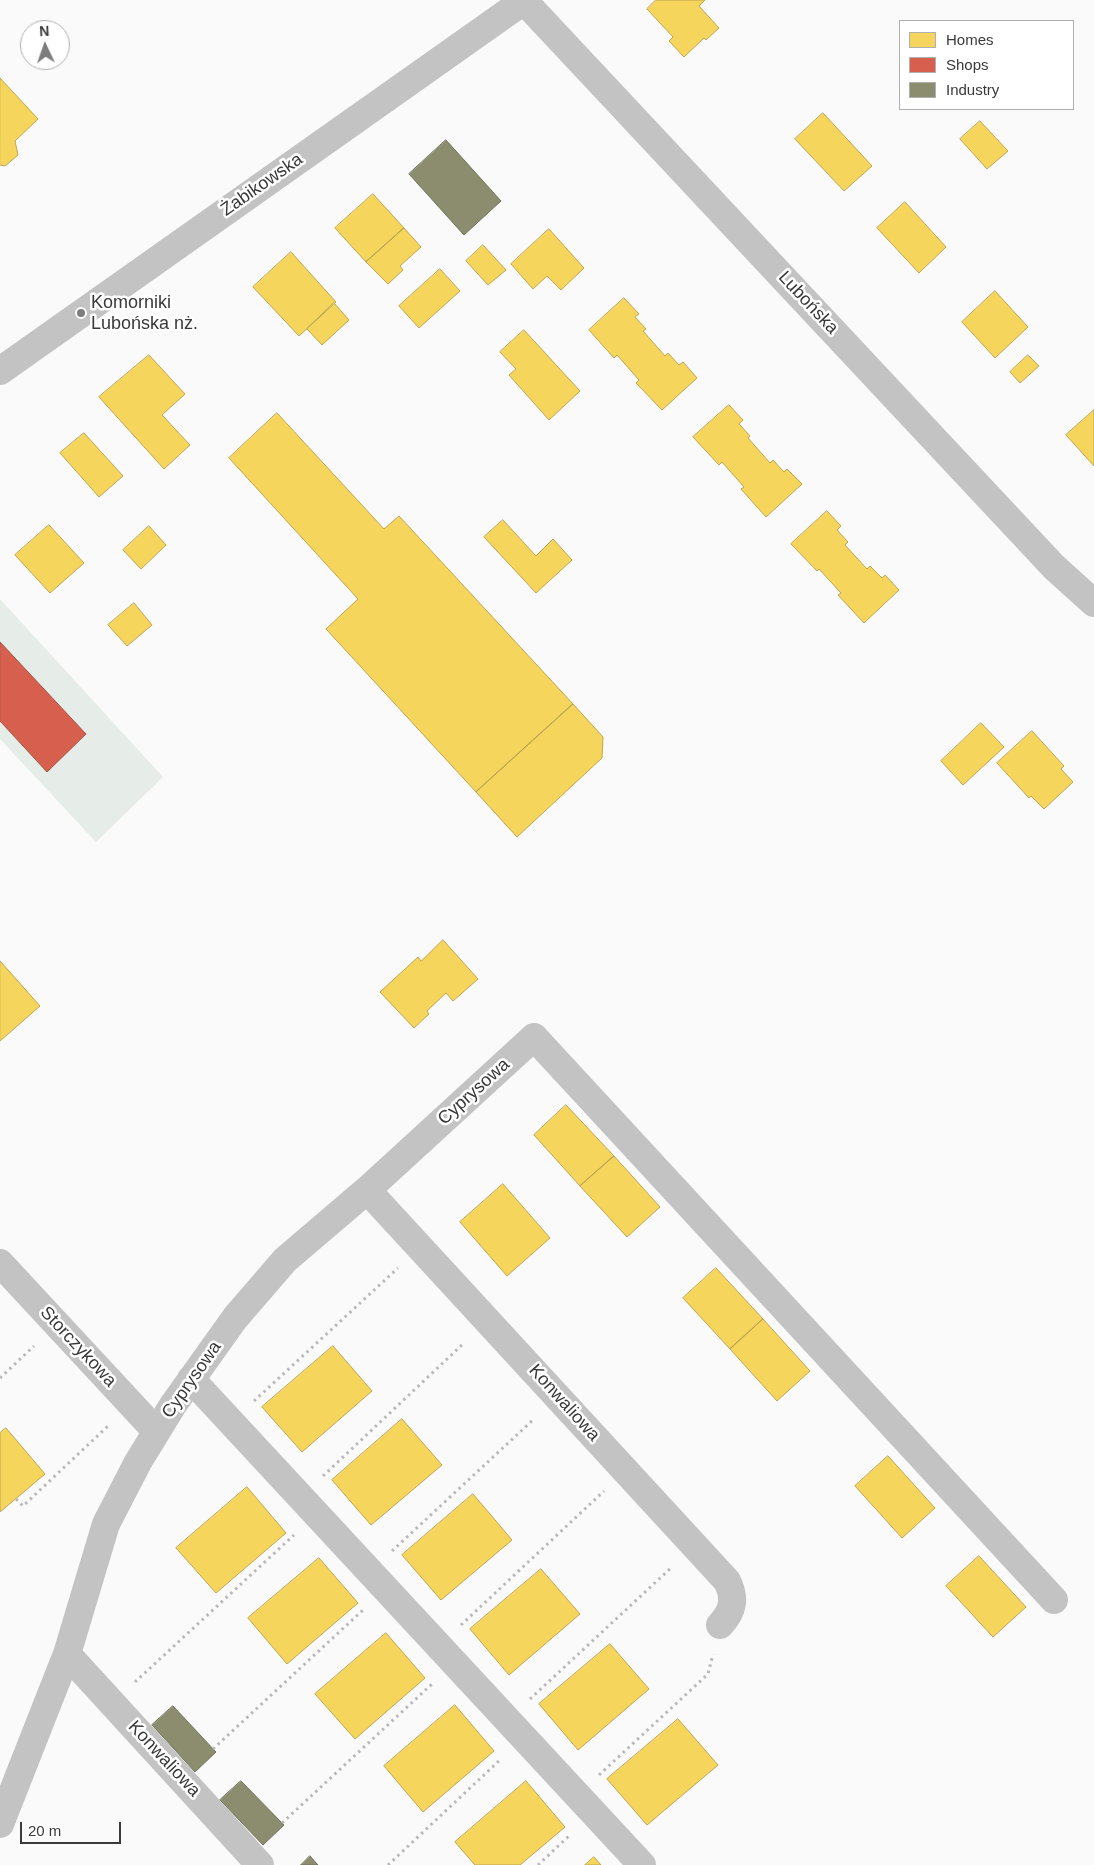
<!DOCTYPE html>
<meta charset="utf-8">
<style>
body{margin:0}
#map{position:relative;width:1094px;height:1865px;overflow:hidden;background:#f9faf9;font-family:Helvetica,sans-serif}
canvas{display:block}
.legend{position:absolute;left:899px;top:20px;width:175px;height:90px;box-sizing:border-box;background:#fff;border:1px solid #afb0af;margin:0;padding:6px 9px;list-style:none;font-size:15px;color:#383938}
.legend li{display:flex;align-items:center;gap:10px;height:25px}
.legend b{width:25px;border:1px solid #afb0af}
.north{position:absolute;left:20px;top:20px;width:50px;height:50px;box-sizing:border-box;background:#fff;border:1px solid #afb0af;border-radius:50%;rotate:357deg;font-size:14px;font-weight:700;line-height:20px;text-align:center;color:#383938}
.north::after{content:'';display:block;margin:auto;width:18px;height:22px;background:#7c7d7c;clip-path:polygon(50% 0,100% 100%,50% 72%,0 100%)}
.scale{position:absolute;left:20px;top:1822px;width:101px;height:22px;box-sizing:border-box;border:2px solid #383938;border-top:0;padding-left:6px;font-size:15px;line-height:18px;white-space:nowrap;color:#383938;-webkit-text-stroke:4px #fff;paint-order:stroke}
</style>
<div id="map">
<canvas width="1094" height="1865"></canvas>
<ul class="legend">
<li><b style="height:14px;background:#f6d55c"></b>Homes</li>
<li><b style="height:14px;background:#d6604d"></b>Shops</li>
<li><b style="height:14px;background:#8c8c6e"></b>Industry</li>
</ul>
<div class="north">N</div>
<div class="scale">20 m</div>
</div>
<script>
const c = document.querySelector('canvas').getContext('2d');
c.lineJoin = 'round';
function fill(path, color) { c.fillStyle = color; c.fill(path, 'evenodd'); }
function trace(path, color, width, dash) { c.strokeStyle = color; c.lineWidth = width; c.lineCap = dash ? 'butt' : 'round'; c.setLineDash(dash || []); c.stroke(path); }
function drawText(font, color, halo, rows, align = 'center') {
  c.font = font + ' Helvetica,sans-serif'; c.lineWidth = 5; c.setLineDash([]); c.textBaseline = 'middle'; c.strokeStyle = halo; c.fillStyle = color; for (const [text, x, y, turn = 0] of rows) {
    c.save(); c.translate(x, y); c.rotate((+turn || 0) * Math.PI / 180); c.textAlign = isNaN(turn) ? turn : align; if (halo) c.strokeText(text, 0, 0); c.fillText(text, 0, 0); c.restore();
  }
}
fill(new Path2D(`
 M0,599L163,777L96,842L0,739Z`), '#e6ece7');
const homes = new Path2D(`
 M656,0H705L699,6L719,28L706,40L704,38L684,57L669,41L673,37L647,9Z
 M0,78L38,119L15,141L18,155L5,166L0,165Z
 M823,113L872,166L844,191L795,139Z
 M980,121L1008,151L987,169L960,139Z
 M373,194L404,228L366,262L335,228Z
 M905,202L946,247L919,273L877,228Z
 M404,228L421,247L400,266L403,270L388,284L366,262Z
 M549,229L584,268L561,290L547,276L533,289L511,264Z
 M483,245L506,270L488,285L466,261Z
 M291,252L336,302L299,336L253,287Z
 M440,269L460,291L419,328L399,306Z
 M995,291L1028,327L995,358L962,322Z
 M624,298L639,314L635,317L646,329L643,331L665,356L668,353L679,365L683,362L697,378L662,410L636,383L639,380L617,355L614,358L589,330Z
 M334,303L349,320L322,345L307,329Z
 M524,330L580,391L549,420L509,375L516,369L500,352Z
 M149,355L185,394L162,415L190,445L164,469L99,397Z
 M1028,355L1039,366L1020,383L1010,372Z
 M729,405L743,420L739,424L750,436L748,438L770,463L773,460L784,472L787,469L802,484L766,517L741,489L744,487L722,462L719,465L693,437Z
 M1094,410V466L1066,435Z
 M277,413L384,529L399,516L573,704L476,792L326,629L358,599L229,458Z
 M84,433L123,476L99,497L60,453Z
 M827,511L841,526L837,530L848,542L845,545L867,569L870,566L882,578L885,575L899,590L864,623L838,595L841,593L819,569L817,571L791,544Z
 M503,520L536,556L553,539L572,560L536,593L484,537Z
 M49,525L84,563L50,593L15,555Z
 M149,526L166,545L141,569L123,550Z
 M134,603L152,625L127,646L108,625Z
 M573,704L603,737L602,758L517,837L476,792Z
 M981,723L1004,747L963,785L941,761Z
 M1032,731L1064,766L1061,769L1073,782L1044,809L1031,796L1029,798L997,763Z
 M443,940L478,979L453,1001L446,993L427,1011L429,1014L414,1028L380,992L418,957L421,961Z
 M0,961L40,1006L0,1041Z
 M566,1105L614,1156L580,1186L534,1135Z
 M614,1156L660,1207L627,1237L580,1186Z
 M503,1184L550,1238L507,1276L460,1222Z
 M716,1268L763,1319L730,1349L683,1298Z
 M763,1319L810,1371L777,1401L730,1349Z
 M333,1346L372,1391L302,1452L262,1407Z
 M402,1419L442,1465L371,1525L332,1480Z
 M6,1428L45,1474L0,1512V1433Z
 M888,1456L935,1508L902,1538L855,1486Z
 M247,1487L286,1533L216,1593L176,1548Z
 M473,1494L512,1540L441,1600L402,1555Z
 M979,1556L1026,1607L993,1637L946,1586Z
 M319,1558L358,1603L287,1664L248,1618Z
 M541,1569L580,1614L509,1675L470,1629Z
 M386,1633L425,1678L355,1739L315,1694Z
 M610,1644L649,1689L578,1750L539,1704Z
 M455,1705L494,1751L423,1812L384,1766Z
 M678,1719L718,1765L647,1825L607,1779Z
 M526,1781L565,1827L520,1865H475L455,1842Z
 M594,1857L601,1865H585Z`);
fill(homes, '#f6d55c');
trace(homes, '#bda651', 1);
const shops = new Path2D(`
 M0,642L86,734L47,772L0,721Z`);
fill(shops, '#d6604d');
trace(shops, '#a75447', 1);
const industry = new Path2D(`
 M446,140L501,201L464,235L409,174Z
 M173,1706L216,1752L195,1772L152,1725Z
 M241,1781L284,1825L263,1845L220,1800Z
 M310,1856L318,1865H301Z`);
fill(industry, '#8c8c6e');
trace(industry, '#73735e', 1);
trace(new Path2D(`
 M0,1378L34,1346
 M254,1401L398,1268
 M323,1476L464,1343
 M16,1499L23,1506L108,1426
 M392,1551L534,1419
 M461,1625L604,1491
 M135,1682L294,1535
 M530,1699L672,1567
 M213,1749L363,1610
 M599,1775L708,1674L713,1654
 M282,1823L432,1684
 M388,1865L501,1759
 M538,1865L571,1834`), '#b9b9b9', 3, [2.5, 4]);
trace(new Path2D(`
 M524,1L1054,567L1094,603
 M0,371L525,0
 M367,1190L727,1581C736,1599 733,1611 720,1625
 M0,1263L156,1431
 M191,1379L642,1865
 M67,1654L260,1865
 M0,1824L67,1654L106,1524L138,1462L173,1405L235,1318L285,1260L367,1190L534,1037L1054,1600`), '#c3c3c3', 28);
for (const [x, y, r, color] of [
 [81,313,5,"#7c7d7c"]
]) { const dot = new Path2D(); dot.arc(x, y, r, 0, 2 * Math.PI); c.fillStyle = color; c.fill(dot); trace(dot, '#fff', 2); }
drawText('18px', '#383938', '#fff', [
 ["Żabikowska",262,185,-35],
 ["Lubońska",808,303,47],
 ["Cyprysowa",474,1092,-42],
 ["Storczykowa",78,1347,47],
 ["Cyprysowa",192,1380,-55],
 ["Konwaliowa",564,1403,48],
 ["Konwaliowa",164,1759,47]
]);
drawText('18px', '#383938', '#fff', [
 ["Komorniki",91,303],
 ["Lubońska nż.",91,324]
], 'left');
</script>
